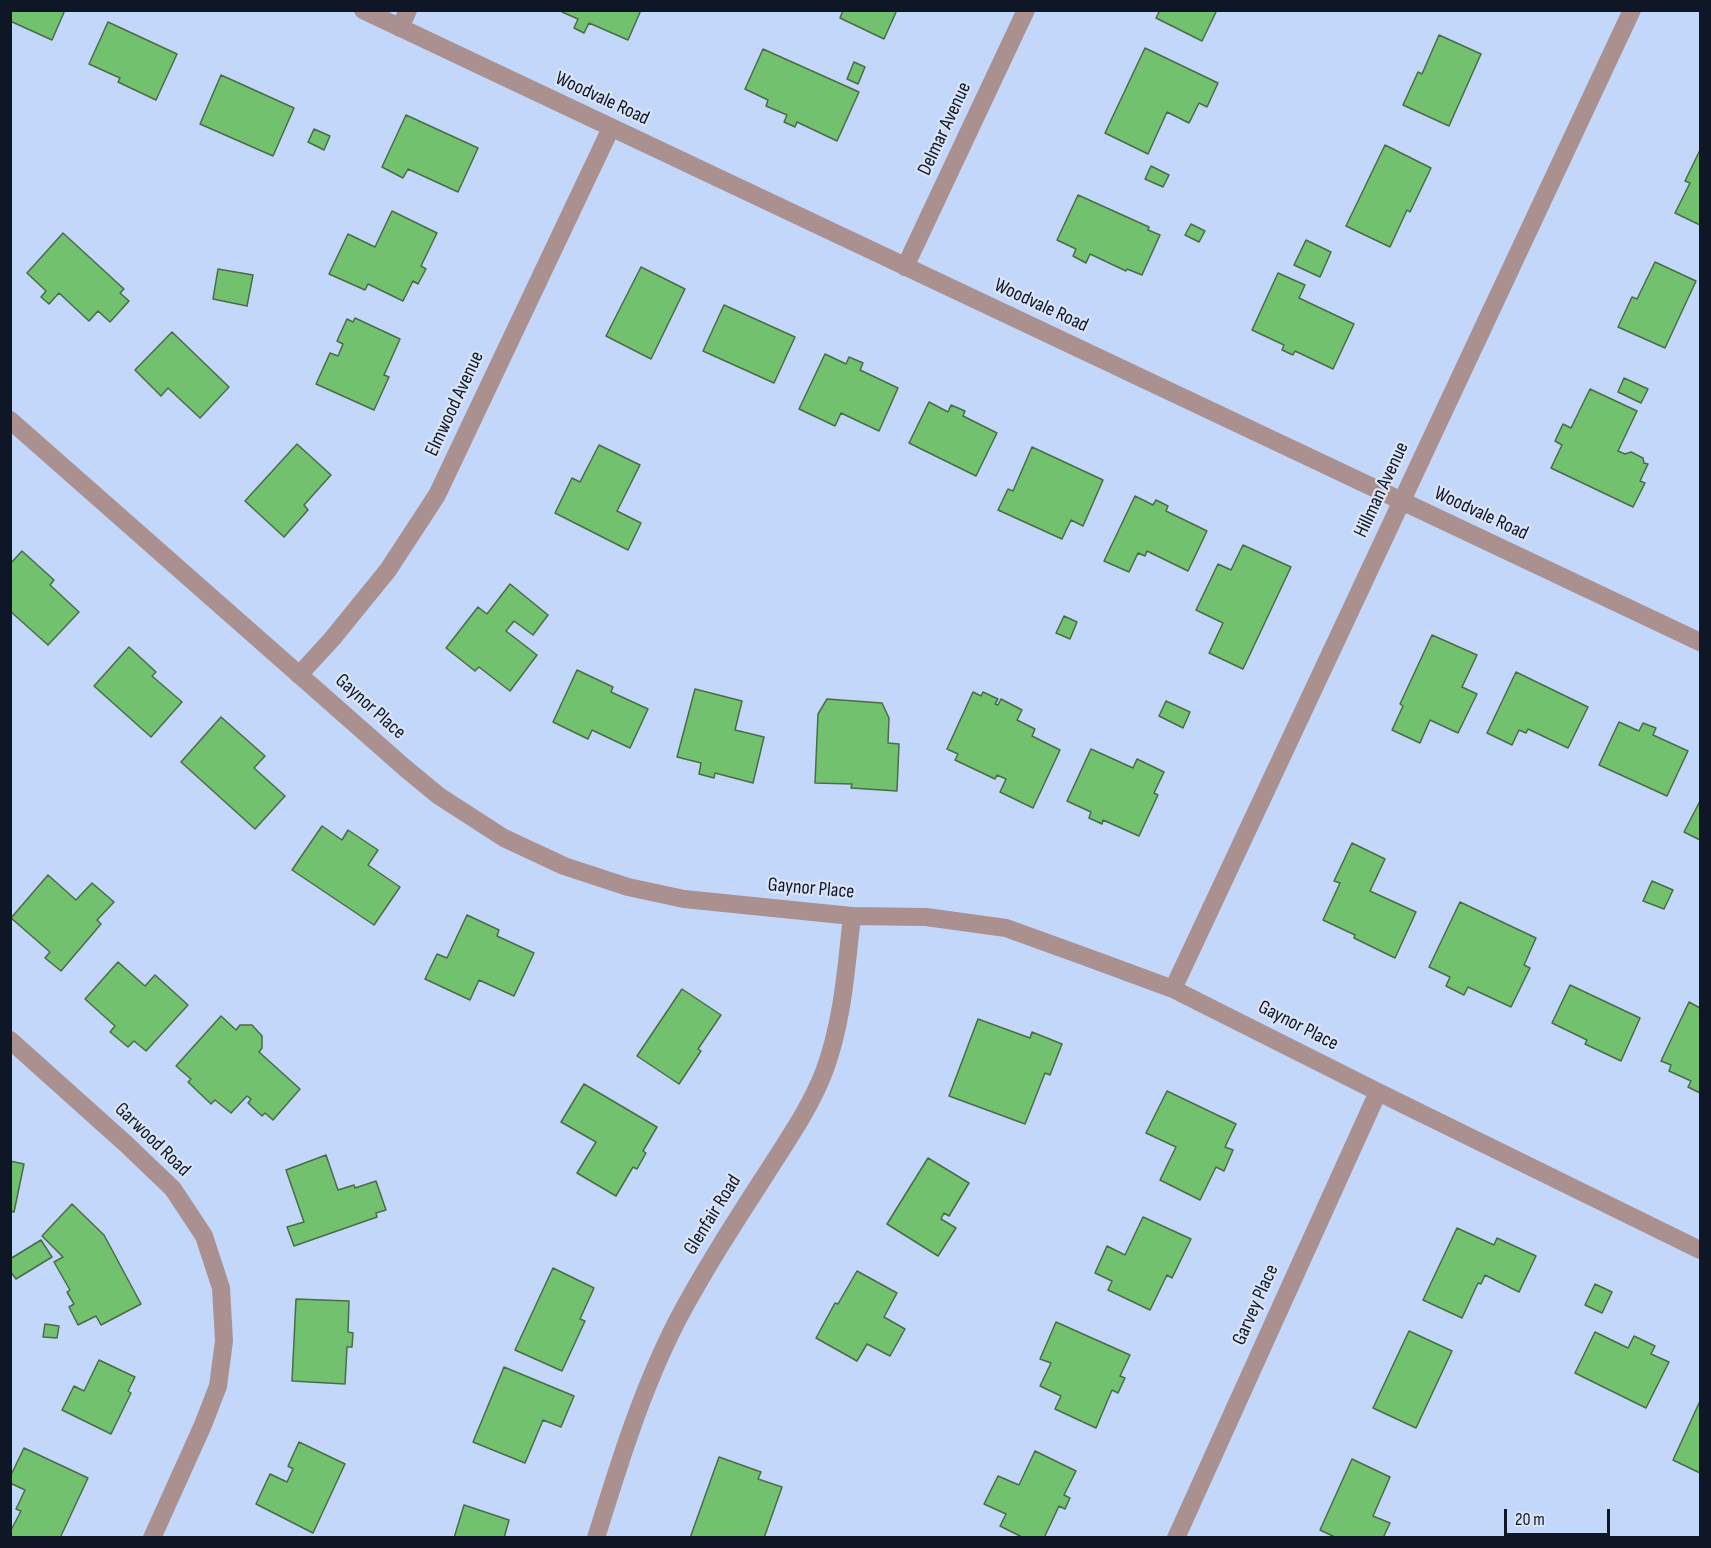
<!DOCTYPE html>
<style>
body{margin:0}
#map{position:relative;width:1711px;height:1548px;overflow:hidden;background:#c3d7fb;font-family:"Sofia Sans Condensed",sans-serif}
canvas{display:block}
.frame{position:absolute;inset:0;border:12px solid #0f1727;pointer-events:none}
.scale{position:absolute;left:1504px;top:1509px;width:106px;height:27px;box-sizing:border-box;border:3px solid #0f1727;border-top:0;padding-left:8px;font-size:18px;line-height:21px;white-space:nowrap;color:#0f1727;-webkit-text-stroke:4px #dae4f6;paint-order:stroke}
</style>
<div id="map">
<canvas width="1711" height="1548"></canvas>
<div class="frame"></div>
<div class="scale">20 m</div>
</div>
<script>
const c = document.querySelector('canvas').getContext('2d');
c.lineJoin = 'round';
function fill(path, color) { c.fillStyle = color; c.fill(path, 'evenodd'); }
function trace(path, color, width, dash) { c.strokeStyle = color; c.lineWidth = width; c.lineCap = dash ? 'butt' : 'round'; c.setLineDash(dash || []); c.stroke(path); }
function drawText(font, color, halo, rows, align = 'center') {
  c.font = font + ' "Sofia Sans Condensed",sans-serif'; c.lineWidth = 4.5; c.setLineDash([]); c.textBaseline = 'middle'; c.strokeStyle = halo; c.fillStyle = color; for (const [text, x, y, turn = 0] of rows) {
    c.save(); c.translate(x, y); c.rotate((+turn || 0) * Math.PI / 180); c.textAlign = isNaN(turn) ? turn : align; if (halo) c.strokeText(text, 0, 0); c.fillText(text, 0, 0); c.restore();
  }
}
const building = new Path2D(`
 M10,10H65L52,40L10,21Z
 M563,10H641L628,40L589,23L584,33L574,28L578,19L562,12Z
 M843,10H897L884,39L840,18Z
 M1160,10H1217L1202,41L1156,18Z
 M108,22L177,54L156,100L118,82L120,78L89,64Z
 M1439,35L1481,54L1449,126L1403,105L1418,72L1422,74Z
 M1145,48L1218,83L1207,107L1199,103L1189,123L1167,112L1148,154L1105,133Z
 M763,49L859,92L837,141L797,122L795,127L784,122L787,115L766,106L768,100L745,89Z
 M854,62L865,67L858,84L847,79Z
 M221,75L294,108L273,156L200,124Z
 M406,115L478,148L458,192L408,169L403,178L382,167Z
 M314,129L330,136L324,150L308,142Z
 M1385,145L1431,168L1410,212L1407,210L1390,247L1346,226Z
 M1700,150V225L1675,213L1690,183L1685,181Z
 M1151,166L1169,175L1163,187L1145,179Z
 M1078,195L1149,227L1148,230L1160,235L1142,275L1127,269L1126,271L1090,254L1086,263L1073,256L1076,249L1057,240Z
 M392,211L437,233L421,266L426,269L418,284L413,281L403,301L368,284L365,290L329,274L348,234L375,247Z
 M1191,224L1205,231L1199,242L1185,235Z
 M63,233L124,289L120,293L129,301L110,322L98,311L89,321L59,293L49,304L41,297L46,291L27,273Z
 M1306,240L1331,252L1320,277L1294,265Z
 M1655,262L1696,281L1665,348L1618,327L1632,297L1637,299Z
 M641,267L685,289L651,359L606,336Z
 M218,269L253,275L247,306L213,299Z
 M1278,273L1305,285L1299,298L1354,324L1333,369L1295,351L1293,355L1282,350L1284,345L1252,330Z
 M724,305L795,337L774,383L703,351Z
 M355,318L400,339L384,375L389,377L374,410L316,384L330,353L338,356L343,344L337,341L347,319L353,322Z
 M172,332L229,387L200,418L168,388L161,396L135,370Z
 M825,354L846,364L849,357L863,363L860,370L898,388L879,431L841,413L835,426L799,409Z
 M1624,378L1648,389L1641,403L1618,392Z
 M1590,389L1637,411L1618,451L1625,454L1631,452L1643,458L1644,463L1648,464L1640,481L1645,483L1633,507L1551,468L1562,445L1555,441L1563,424L1571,428Z
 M929,402L948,412L951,405L965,411L963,416L997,433L976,476L909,443Z
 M297,444L331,475L304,505L308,510L284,537L245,501Z
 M599,445L640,465L617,511L641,523L628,550L555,513L572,478L580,482Z
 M1032,447L1103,480L1083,526L1071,520L1062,539L998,510L1008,489L1013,491Z
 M1135,496L1153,505L1156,500L1168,506L1166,511L1207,531L1188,571L1147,551L1145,556L1138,553L1129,572L1104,561Z
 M1243,545L1291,567L1243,669L1209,653L1223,623L1196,610L1218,564L1231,570Z
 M22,551L54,580L50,585L79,612L48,645L10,611V564Z
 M510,584L548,615L533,635L514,621L506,631L537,655L510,691L479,667L475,671L446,648L478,607L487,614Z
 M1064,616L1077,622L1070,639L1056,633Z
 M1432,635L1477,655L1462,687L1477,694L1458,733L1430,720L1420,743L1392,730L1403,706L1400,704Z
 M129,647L156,672L152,676L182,702L151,737L94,686Z
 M577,670L613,687L611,692L648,709L630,748L592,730L588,739L553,722Z
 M1516,672L1588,707L1568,748L1528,729L1526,733L1519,730L1512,745L1487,733Z
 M695,689L742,701L735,730L764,737L753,783L715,773L714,778L699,774L701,763L677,757Z
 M973,692L981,696L983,692L998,699L995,704L998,705L1001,699L1022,710L1017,720L1035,729L1032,736L1060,750L1033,808L1000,792L1006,779L997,775L995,779L955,760L958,754L947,749Z
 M827,699L882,703L889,718L888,743L899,744L897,791L851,788L852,784L815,783L818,714Z
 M1166,701L1190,712L1183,728L1159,716Z
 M221,717L265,756L254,768L285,796L255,829L181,762Z
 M1619,722L1639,731L1643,723L1656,728L1653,735L1688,751L1667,796L1599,765Z
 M1091,749L1133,768L1137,759L1164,772L1154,793L1158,795L1139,836L1103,820L1102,824L1089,818L1091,812L1067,801Z
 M1700,801V840L1684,832Z
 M322,826L342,840L348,830L378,850L368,865L400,887L374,925L292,870Z
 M1352,843L1385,859L1370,891L1416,912L1395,958L1354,938L1355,935L1323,920L1340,883L1334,881Z
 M48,875L76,900L92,883L114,902L97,920L101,924L61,971L45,958L50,952L11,918Z
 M1652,881L1673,890L1664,909L1643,901Z
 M1460,902L1536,938L1524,965L1530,968L1511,1007L1468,987L1464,995L1446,986L1450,977L1429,967Z
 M467,915L499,930L497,936L534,953L514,996L479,980L470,1000L425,979L437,954L447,958Z
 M118,962L145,986L155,975L188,1005L146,1051L134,1041L128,1047L110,1032L115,1026L85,999Z
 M1570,985L1640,1018L1621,1061L1585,1044L1587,1040L1552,1023Z
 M682,989L721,1015L698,1049L701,1051L679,1084L637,1056Z
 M1689,1002L1700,1008V1093L1688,1087L1691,1081L1669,1071L1671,1065L1661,1061Z
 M221,1016L236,1030L240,1025H252L262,1036V1048L259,1052L300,1089L273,1120L265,1113L262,1116L248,1103L251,1099L247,1096L231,1113L215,1100L211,1104L188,1082L191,1079L176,1066Z
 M978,1019L1030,1038L1032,1032L1062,1044L1050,1075L1045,1073L1025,1124L949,1096Z
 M584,1084L657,1127L643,1151L646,1153L637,1169L633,1167L616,1196L577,1173L596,1142L561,1122Z
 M1167,1091L1236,1124L1225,1147L1233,1150L1224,1171L1216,1167L1200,1200L1160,1180L1176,1147L1146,1133Z
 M326,1155L338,1190L354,1185L355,1188L376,1181L386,1210L376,1213L377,1217L294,1246L287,1227L304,1222L286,1170Z
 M928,1158L969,1183L949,1216L944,1213L941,1219L956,1228L938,1256L887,1224Z
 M10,1161L24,1164L14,1212L10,1211Z
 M72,1204L104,1235L141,1304L101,1325L96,1316L78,1325L69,1307L74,1304L67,1292L70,1290L54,1262L63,1257L42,1236Z
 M1143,1217L1191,1239L1172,1278L1167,1275L1150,1310L1108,1290L1112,1281L1095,1273L1107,1246L1125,1255Z
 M1457,1228L1494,1245L1497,1238L1536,1256L1519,1292L1485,1275L1481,1284L1478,1283L1462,1318L1423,1300Z
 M41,1240L52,1257L16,1279L10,1271V1259Z
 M553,1268L594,1288L580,1319L585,1321L562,1371L515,1350Z
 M857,1271L897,1293L884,1317L905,1329L890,1356L867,1344L857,1361L816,1338L835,1303L838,1304Z
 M1595,1284L1612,1292L1602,1313L1585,1305Z
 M296,1299L349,1301L348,1332L353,1333L352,1347H347L345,1384L292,1381Z
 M1056,1322L1130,1355L1120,1376L1125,1378L1118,1393L1112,1390L1096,1428L1055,1409L1061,1396L1040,1386L1051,1363L1040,1359Z
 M45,1324L59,1326L57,1338L43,1337Z
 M1409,1331L1452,1351L1416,1428L1373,1408Z
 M1595,1332L1628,1348L1634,1336L1655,1346L1651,1354L1669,1362L1646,1408L1575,1373Z
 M99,1360L135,1377L128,1391L131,1393L111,1434L62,1410L74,1386L84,1391Z
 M504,1367L574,1396L561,1427L543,1420L525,1463L473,1442Z
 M1700,1401V1473L1673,1460Z
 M299,1442L345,1464L313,1533L256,1504L270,1474L287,1482L293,1469L288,1466Z
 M24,1448L88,1478L60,1538L10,1537V1532L21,1511L16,1509L25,1490L10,1483V1477Z
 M1035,1451L1076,1471L1064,1495L1070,1498L1065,1509L1059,1506L1044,1538H1024L1000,1526L1006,1514L984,1504L998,1476L1019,1485Z
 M719,1457L761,1472L758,1479L782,1487L764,1538H690Z
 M1352,1459L1390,1477L1373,1516L1390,1523L1383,1538H1337L1320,1530Z
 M464,1505L509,1520L504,1538H454Z`);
fill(building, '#72c16e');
trace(building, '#4a6c48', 1.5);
trace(new Path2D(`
 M363,10L1700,642
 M400,28L408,10
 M905,267L1026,10
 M10,420L405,768L439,796L504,838L564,866L628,887L684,899L852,916L926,917L1006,928L1089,958L1173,989L1378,1092L1700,1250
 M299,675L332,639L388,570L437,495L611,128
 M1173,989L1632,10
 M10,1040L126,1144L173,1189L204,1236L221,1288L224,1341L218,1386L203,1425L152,1538
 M596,1538C619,1464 642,1389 677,1321C704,1270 735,1222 766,1174C787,1141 810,1108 824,1072C843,1021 846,969 852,916
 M1176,1538L1378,1092`), '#aa908f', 18);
drawText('20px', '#0f1727', '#dae4f6', [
 ["Woodvale Road",602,99,25],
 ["Delmar Avenue",945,129,-65],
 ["Woodvale Road",1041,306,25],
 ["Elmwood Avenue",455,404,-65],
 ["Hillman Avenue",1382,490,-65],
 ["Woodvale Road",1481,514,25],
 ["Gaynor Place",370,707,42],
 ["Gaynor Place",811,889,5],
 ["Gaynor Place",1298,1026,27],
 ["Garwood Road",152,1140,44],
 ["Glenfair Road",713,1215,-58],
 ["Garvey Place",1256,1305,-66]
]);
</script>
